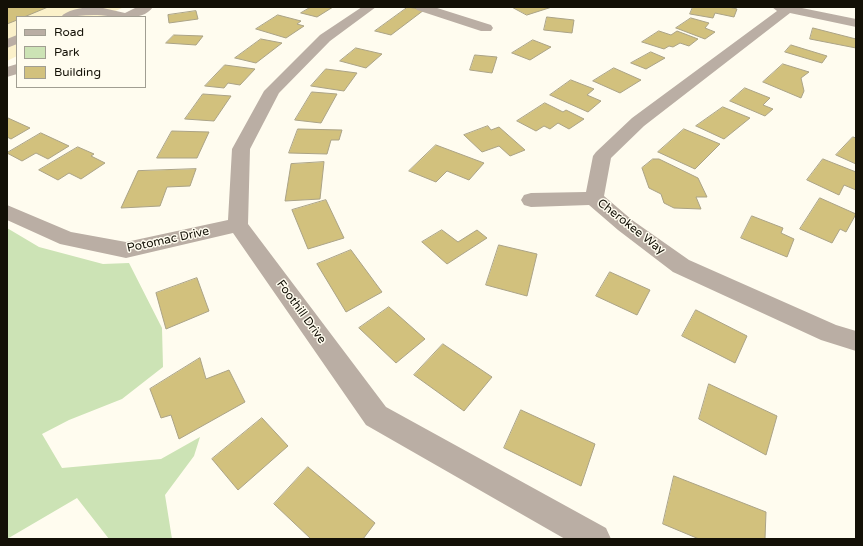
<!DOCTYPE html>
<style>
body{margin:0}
#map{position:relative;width:863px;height:546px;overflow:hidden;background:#fffcef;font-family:"Varela Round",sans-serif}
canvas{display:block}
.frame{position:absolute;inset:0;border:8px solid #131006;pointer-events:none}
.legend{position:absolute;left:16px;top:16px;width:130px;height:72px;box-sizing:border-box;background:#fffcef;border:1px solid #a19e92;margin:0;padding:5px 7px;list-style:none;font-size:12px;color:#131006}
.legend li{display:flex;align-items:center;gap:8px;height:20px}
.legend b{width:20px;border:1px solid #a19e92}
</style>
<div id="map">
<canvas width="863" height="546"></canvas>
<div class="frame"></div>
<ul class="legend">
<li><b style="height:5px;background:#baaea4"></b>Road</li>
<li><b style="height:11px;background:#cce3b5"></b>Park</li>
<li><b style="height:11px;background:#d2c17d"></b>Building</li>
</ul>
</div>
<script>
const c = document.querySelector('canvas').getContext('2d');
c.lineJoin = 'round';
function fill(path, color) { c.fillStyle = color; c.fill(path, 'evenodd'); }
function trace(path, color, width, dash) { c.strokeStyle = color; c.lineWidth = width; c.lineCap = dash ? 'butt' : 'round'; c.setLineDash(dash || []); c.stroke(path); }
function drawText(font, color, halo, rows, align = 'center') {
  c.font = font + ' "Varela Round",sans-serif'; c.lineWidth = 3; c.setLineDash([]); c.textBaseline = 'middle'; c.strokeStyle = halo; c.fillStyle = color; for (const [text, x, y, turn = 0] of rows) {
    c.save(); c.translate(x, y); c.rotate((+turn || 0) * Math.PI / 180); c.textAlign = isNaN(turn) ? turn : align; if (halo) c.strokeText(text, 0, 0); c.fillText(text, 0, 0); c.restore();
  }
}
fill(new Path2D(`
 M7,7H124L103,17H17V56L7,61Z`), '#fbf1ca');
fill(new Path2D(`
 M7,228L39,247L103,264L129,263L162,328L163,367L122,399L69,420L42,434L62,468L161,459L200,437L194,456L165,495L172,539H109L77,498L7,539Z`), '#cce3b5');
const building = new Path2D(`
 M7,7H48L24,17H17V20L7,24Z
 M311,7H333L317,17L301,13Z
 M408,7L424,10L391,35L375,31Z
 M512,7H552L527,15Z
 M693,7H729L737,9L734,17L715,13L713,18L690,14Z
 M196,11L198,19L169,23L168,15Z
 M278,15L301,21L297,24L304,26L286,38L256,29Z
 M547,17L574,20L572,33L544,30Z
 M691,18L709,23L705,28L715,32L705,39L676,28Z
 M813,28L856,39V48L810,39Z
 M659,31L671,35L677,31L698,39L689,46L680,43L673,47L669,46L664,49L642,42Z
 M174,35L203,36L196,45L166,43Z
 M261,39L282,43L256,63L235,58Z
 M533,40L551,47L530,60L512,53Z
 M791,45L827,56L822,63L785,52Z
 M356,48L382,54L366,68L340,61Z
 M651,52L665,58L646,69L631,63Z
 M475,55L497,57L492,73L470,70Z
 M783,64L809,72L801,78L804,91L801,98L763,82Z
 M225,65L255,69L240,85L228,83L224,88L205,86Z
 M614,68L641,80L620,93L593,81Z
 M326,69L357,73L344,91L311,86Z
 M571,80L594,89L587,95L601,101L588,112L550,95Z
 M745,88L770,98L763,105L773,109L765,116L730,101Z
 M312,92L337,94L321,123L295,120Z
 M203,94L231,96L214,121L185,119Z
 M545,103L563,112L566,110L584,119L569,129L558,123L550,129L544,126L536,131L517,121Z
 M723,107L750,118L724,139L696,126Z
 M8,118L30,128L11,139L7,137Z
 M488,126L491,130L499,127L525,150L510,156L499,146L482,152L464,135Z
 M298,129L342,130L339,140H331L327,154L289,153Z
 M684,129L720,144L695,169L658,152Z
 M172,131L209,132L197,158H157Z
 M41,133L69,146L48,159L36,153L22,161L7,153Z
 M853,137L856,138V164L836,155Z
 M436,145L484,163L469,180L447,171L436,182L409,171Z
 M78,147L94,154L91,156L105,163L81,179L69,173L58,180L39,170Z
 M653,159H659L698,178L707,197H696L701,209L674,208L664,203L661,194L649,188L642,168Z
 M823,159L856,172V190L844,185L839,195L807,180Z
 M324,162L320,199L285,201L291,164Z
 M196,169L190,186L167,187L160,206L121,208L138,171Z
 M820,198L856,214L846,232L840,229L832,243L800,229Z
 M326,200L344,238L308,249L292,210Z
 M752,216L783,228L781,233L794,239L787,257L741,238Z
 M442,230L458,242L477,230L487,238L447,264L422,242Z
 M499,245L537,254L527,296L486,285Z
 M351,250L382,292L346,312L317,264Z
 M610,272L650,290L637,315L596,296Z
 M197,278L209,311L166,329L156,293Z
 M389,307L425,339L396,363L359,328Z
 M696,310L747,336L735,363L682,336Z
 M443,344L492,377L464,411L414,375Z
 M200,358L206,379L229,370L245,402L179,439L171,415L161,418L150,389Z
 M709,384L777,416L766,455L699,419Z
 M521,410L595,444L581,486L504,448Z
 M262,418L288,446L238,490L212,459Z
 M308,467L375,523L363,539H311L274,504Z
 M674,476L766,512L765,539H699L663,524Z`);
fill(building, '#d2c17d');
trace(building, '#aba386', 1);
fill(new Path2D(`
 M90,7L103,8L125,13L137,7H153C141,24 112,15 94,15C83,15 72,17 61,17C66,10 81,8 90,7Z
 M362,7H376L330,41L279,93L250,149L248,224L386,407L606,528L611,539H565L366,425L233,233L126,258L60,244L7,220V205L71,232L126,242L228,220L232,149L264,91L320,35Z
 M415,7H434L491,25L493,28L491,31H481L417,10Z
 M772,7H797L856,19V27L790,13L644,126L611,158L604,196L632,220L689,260L836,325L856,331V351L821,340L673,272L618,230L589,205L531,207L524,205L521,200L524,195L531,193L586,192L593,156L596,152L632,118L777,11Z
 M17,35V44L7,48V39Z
 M17,64V74L7,77V67Z`), '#baaea4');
drawText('12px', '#131006', '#fffcef', [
 ["Cherokee Way",631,227,38],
 ["Potomac Drive",168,240,-12],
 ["Foothill Drive",301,312,54]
]);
</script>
